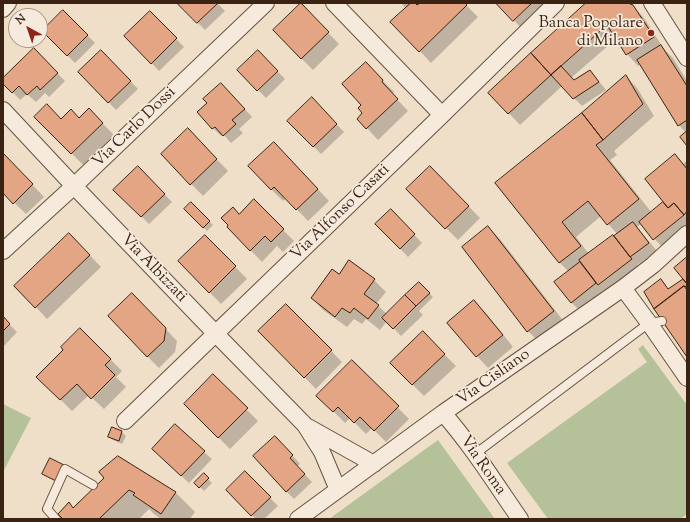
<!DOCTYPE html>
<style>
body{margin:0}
#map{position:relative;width:690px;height:522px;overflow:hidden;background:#efdfc8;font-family:"Sorts Mill Goudy",serif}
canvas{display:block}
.frame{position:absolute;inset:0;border:4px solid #3a2312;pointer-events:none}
.north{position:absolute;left:8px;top:8px;width:40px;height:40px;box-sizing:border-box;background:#f5eadb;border:1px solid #aa9a8b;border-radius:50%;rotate:320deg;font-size:11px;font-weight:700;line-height:16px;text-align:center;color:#3a2312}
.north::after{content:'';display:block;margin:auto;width:14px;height:18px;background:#8f2418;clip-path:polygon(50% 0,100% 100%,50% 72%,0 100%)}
</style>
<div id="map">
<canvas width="690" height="522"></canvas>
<div class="frame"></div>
<div class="north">N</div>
</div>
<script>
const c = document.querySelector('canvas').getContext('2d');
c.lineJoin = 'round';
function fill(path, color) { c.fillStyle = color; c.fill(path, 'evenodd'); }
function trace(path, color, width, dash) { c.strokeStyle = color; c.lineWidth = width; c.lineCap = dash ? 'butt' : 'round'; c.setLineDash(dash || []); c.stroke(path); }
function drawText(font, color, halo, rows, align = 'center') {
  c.font = font + ' "Sorts Mill Goudy",serif'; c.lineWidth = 3.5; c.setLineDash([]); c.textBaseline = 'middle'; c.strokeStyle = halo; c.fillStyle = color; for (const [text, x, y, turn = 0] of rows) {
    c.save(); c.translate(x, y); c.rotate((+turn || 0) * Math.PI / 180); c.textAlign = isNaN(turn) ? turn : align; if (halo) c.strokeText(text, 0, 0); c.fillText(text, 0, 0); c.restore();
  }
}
fill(new Path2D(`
 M643,345L687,405V514L680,519H548L507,463L647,362L638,349Z
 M3,404L31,418L3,472Z
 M438,440L495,519H329Z`), '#b5c299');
fill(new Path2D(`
 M178,3H217L225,11L205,30Z
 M401,3H464L478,17L431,63L420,51L406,8Z
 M497,3H556L525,32Z
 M587,3H626L633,6L644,18L664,49L673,58L687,81V144L686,133L679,125L641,64L638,66L627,54L617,38L571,78L574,81L590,71L597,79L606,90L582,106L562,86L520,125L490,93Z
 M301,5L339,44L313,70L274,31Z
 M63,11L95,43L75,63L43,31Z
 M150,12L184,47L159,71L126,36Z
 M101,51L138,89L116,110L80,72Z
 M258,51L285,79L266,98L238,70Z
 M42,58L65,81L49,97L45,93L36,102L27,94L20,100L3,82V80Z
 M377,75L394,92L392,94L408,111L378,140L367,128L363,105Z
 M626,76L637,88L654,116L614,151L617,155L610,160L652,213L668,206L675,156L683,164L687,160V226L662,247L641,224L637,227L657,251L637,265L639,267L606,292L604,290L579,310L571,302L569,272L560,263L496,183L582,114ZM601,216L618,235L589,254L576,237Z
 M229,92L252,117L239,129L243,133L231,143L223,134L221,136L213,128Z
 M319,106L344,132L321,154L288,121Z
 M89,110L114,135L83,165L36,117L61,120L79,119Z
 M199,141L228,171L203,196L162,154Z
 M3,154L44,197L26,214L3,192Z
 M286,155L329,201L308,221L286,198L283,201L271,189Z
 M138,167L172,202L149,224L115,190Z
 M430,167L480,218L458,240L407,189Z
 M254,200L294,241L283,252L277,246L262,262L228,227Z
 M191,203L213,225L207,231L185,209Z
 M391,210L422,243L408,257L377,224Z
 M488,227L500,239L565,323L539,342L528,331Z
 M205,236L247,279L221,304L179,261Z
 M81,246L101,267L47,319L36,307Z
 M349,262L374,280L386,292L376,304L387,314L419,283L433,297L419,311L423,315L401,336L387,321L380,330L366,319L362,324L354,319L347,327L323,310L312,298L339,275Z
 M474,302L486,313L513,347L488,368L477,356Z
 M286,305L342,362L316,389L259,331Z
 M144,306L177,341L175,352L159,368L147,356Z
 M3,318L17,332L3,347Z
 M80,329L122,371L116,377L126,387L104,409L89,395L72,411L38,377L65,350Z
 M423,333L456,366L424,396L391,363Z
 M352,361L409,419L386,442L372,428L366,434L350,418L345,423L318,396Z
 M213,376L258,421L230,449L185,404Z
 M112,428L122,432L126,436L122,444L113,440L109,436Z
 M283,445L300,464L297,466L312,482L294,499L286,491Z
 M204,452L212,459L189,483L161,457Z
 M245,472L278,506L264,519H256L227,490Z
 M204,475L212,483L204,491L196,483Z
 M106,479L175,492L195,512L190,519H161L154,514L149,509L139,519H64L69,504L74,509Z`), '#0003');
const building = new Path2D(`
 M177,3H218L197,23Z
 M301,3L329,32L301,59L273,30Z
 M411,3H415L417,5L420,3H465L467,5L419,52L390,22Z
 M496,3H532L513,21Z
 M586,3H628L633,5L654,37L626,55L607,25L551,75L531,53Z
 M63,10L88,35L67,56L42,31Z
 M150,11L177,38L151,64L124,36Z
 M661,45L687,86V120L678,126L637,60Z
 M34,48L58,73L40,90L37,86L27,95L19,86L12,93L3,84V78Z
 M101,50L131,81L108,103L78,72Z
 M258,50L278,71L257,91L237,70Z
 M531,53L551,75L508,114L488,93Z
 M366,62L383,80L382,82L398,99L366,129L357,119L362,113L358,108L361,105L342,84Z
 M561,66L574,80L590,70L599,82L573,99L551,75Z
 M626,75L643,104L603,140L582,113Z
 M221,83L245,109L232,120L236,124L223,136L215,127L212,129L197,112L207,103L203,99Z
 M312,97L337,124L313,147L287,121Z
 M47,104L61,119L71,109L79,118L89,108L103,123L71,154L34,117Z
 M582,113L603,140L596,145L639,199L607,225L588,201L562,222L581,246L559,263L495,183Z
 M188,128L217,159L190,185L161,154Z
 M687,131V146L680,137Z
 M274,142L318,189L296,210L274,187L271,190L248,166Z
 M3,153L33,184L13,204L3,193Z
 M675,154L687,169V211L684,215L674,203L668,208L645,179Z
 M138,166L165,194L141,217L113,190Z
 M430,166L469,206L445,229L406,189Z
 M254,199L284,229L271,242L265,236L250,251L227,227L228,225L221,218L233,207L239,214Z
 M191,202L210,221L203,228L184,209Z
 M663,202L668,208L674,203L684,215L653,240L639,222Z
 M391,209L415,234L400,249L375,224Z
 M633,222L649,243L630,257L614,236Z
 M488,226L554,311L527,332L462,247Z
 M69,233L90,255L35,308L14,286Z
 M205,235L236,266L209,293L178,261Z
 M613,235L632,259L598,285L579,260Z
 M687,257V284L674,268Z
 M349,260L375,279L364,294L379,305L368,319L354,308L350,313L342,308L335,317L311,298L332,269L339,274Z
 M580,262L596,283L571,303L554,282Z
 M661,279L668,289L683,279L687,284V287L684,286L654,309L644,292Z
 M419,282L430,293L416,306L405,295Z
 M684,286L687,290V357L654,309Z
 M132,293L166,328L164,341L147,357L108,316Z
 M405,295L416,306L393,329L382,318Z
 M474,300L503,335L476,357L447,323Z
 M286,304L332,350L304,378L258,331Z
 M3,316L10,324L3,331Z
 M80,328L111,359L105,365L115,375L91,399L77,384L60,400L36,377L63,350L61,347Z
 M423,331L445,354L412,385L390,363Z
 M352,360L399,406L374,431L360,417L354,423L338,407L333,412L316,396Z
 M213,374L248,408L218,438L184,404Z
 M175,424L205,451L181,476L152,449Z
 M112,427L122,431L119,441L108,437Z
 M275,436L293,455L290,458L305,474L286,492L253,456Z
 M118,456L176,492L161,514L133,495L135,493L129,490L99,519H63L58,514L69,502L73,508L104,478L99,472Z
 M50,458L64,465L56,481L42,474Z
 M245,471L271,497L251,516L226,490Z
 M204,473L209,478L199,488L194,483Z`);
fill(building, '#e3a584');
trace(building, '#3a2312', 1);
const lane = new Path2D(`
 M475,454L629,338L649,323L662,321
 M56,519L47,509L65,469L93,485`);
const street = new Path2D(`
 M334,3L442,115
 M652,3L687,58
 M3,9L8,3
 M3,110L74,186L216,334L305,425L322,452L338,490
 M3,251L74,186L266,3
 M623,288L649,323L687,378
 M443,413C472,446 495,483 520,519
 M125,421L442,115L556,3
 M308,427L374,464
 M298,519L443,413L623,288L653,265L687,234`);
trace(lane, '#675240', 10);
trace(street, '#675240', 18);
trace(lane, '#f5eadb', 8);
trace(street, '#f5eadb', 16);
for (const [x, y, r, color] of [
 [651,33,4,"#8f2418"]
]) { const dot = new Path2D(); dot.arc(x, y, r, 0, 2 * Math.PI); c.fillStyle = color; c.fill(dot); trace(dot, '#f5eadb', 1.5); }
drawText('16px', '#3a2312', '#f5eadb', [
 ["Banca Popolare",643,24],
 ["di Milano",643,42]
], 'right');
drawText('16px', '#3a2312', '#f5eadb', [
 ["Via Carlo Dossi",135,128,-44],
 ["Via Alfonso Casati",341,213,-44],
 ["Via Albizzati",153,269,46],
 ["Via Cisliano",494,378,-35],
 ["Via Roma",482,466,55]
]);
</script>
